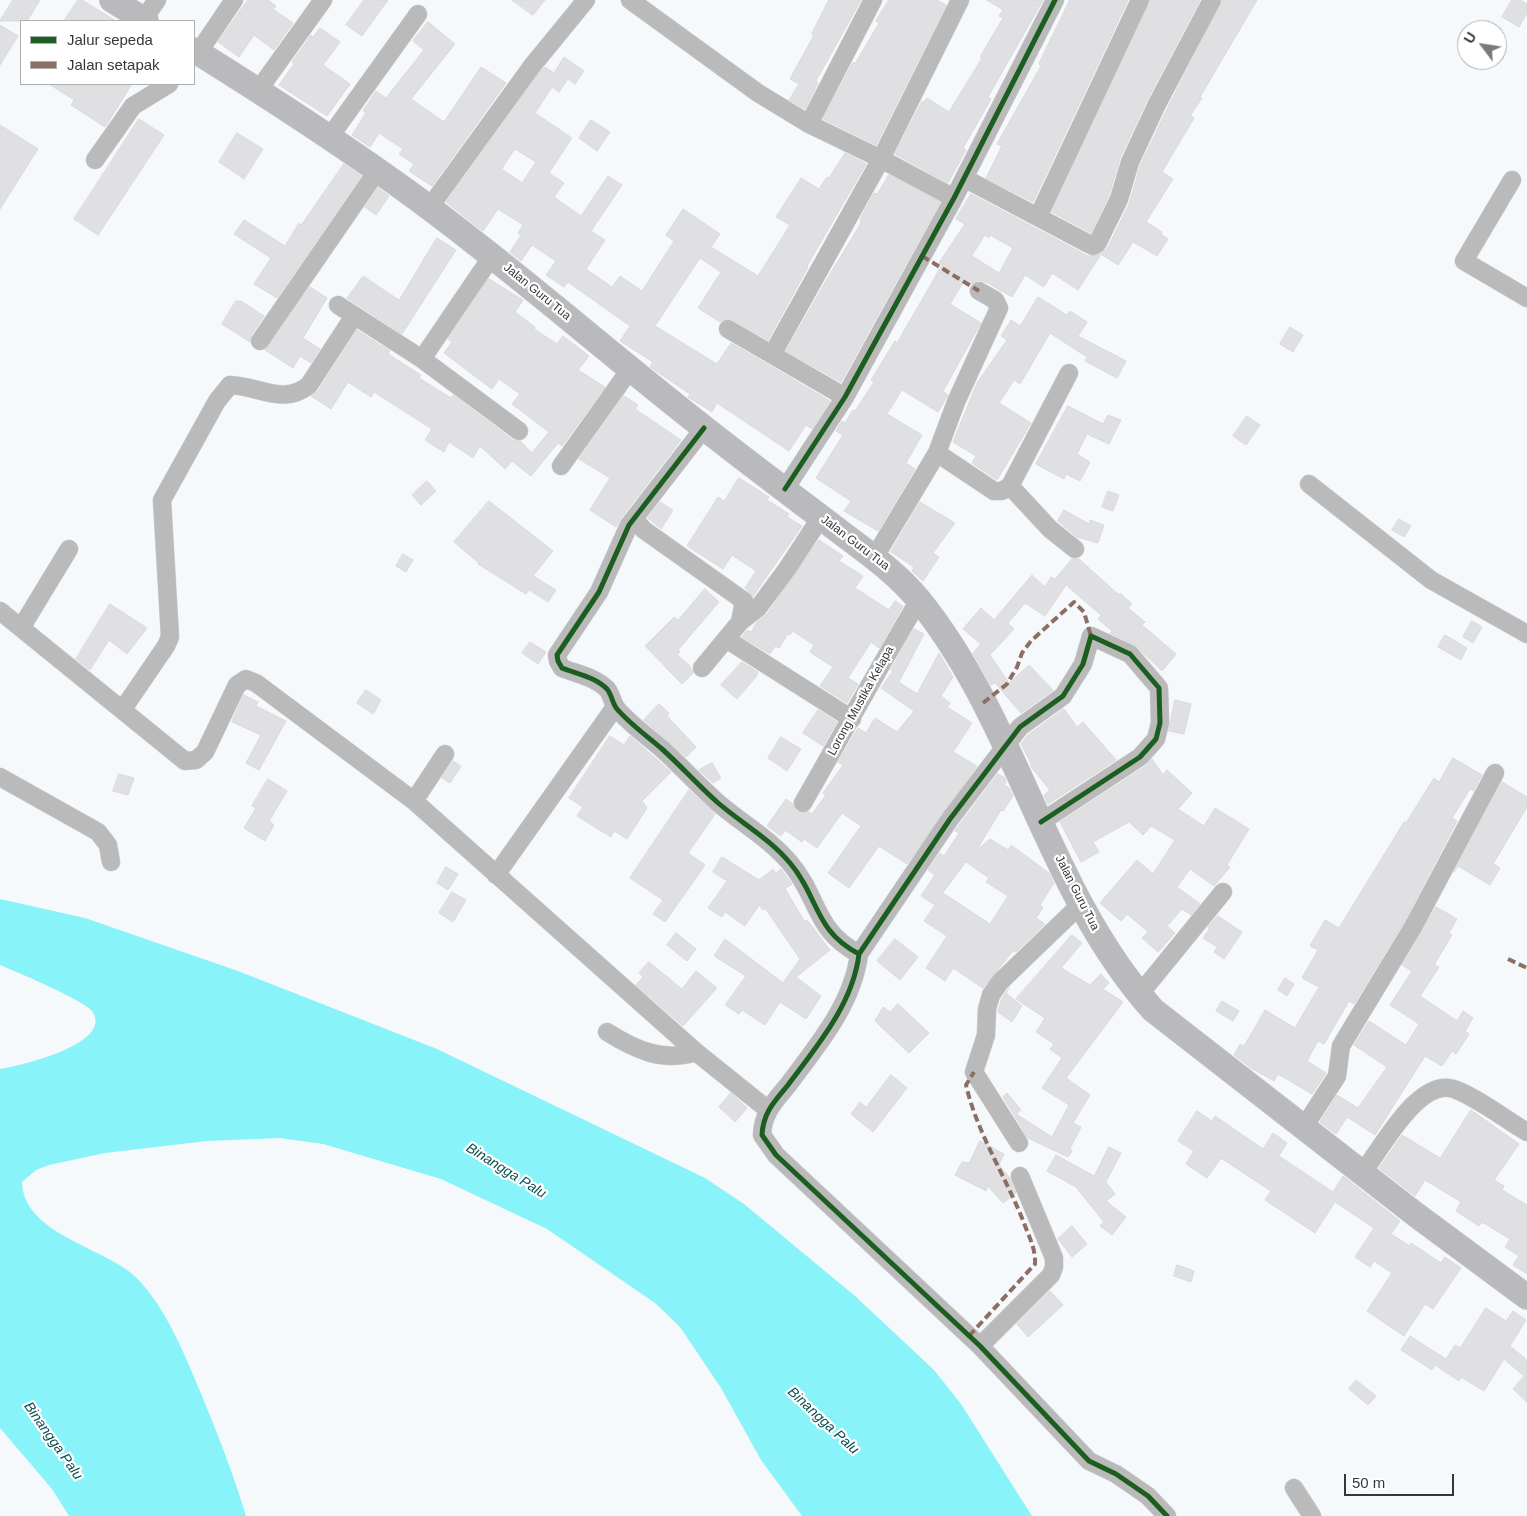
<!DOCTYPE html>
<style>
body{margin:0}
#map{position:relative;width:1527px;height:1516px;overflow:hidden;background:#f6f9fc;font-family:Helvetica,sans-serif}
canvas{display:block}
.legend{position:absolute;left:20px;top:20px;width:175px;height:65px;box-sizing:border-box;background:#fff;border:1px solid #aeafb0;margin:0;padding:6px 9px;list-style:none;font-size:15px;color:#35383a}
.legend li{display:flex;align-items:center;gap:10px;height:25px}
.legend b{width:25px;border:1px solid #aeafb0}
.north{position:absolute;left:1457px;top:20px;width:50px;height:50px;box-sizing:border-box;background:#fff;border:1px solid #aeafb0;border-radius:50%;rotate:301deg;font-size:14px;font-weight:700;line-height:20px;text-align:center;color:#35383a}
.north::after{content:'';display:block;margin:auto;width:18px;height:22px;background:#797c7e;clip-path:polygon(50% 0,100% 100%,50% 72%,0 100%)}
.scale{position:absolute;left:1344px;top:1474px;width:110px;height:22px;box-sizing:border-box;border:2px solid #35383a;border-top:0;padding-left:6px;font-size:15px;line-height:18px;white-space:nowrap;color:#35383a;-webkit-text-stroke:4px #fff;paint-order:stroke}
</style>
<div id="map">
<canvas width="1527" height="1516"></canvas>
<ul class="legend">
<li><b style="height:6px;background:#1b5e20"></b>Jalur sepeda</li>
<li><b style="height:6px;background:#8d6e63"></b>Jalan setapak</li>
</ul>
<div class="north">U</div>
<div class="scale">50 m</div>
</div>
<script>
const c = document.querySelector('canvas').getContext('2d');
c.lineJoin = 'round';
function fill(path, color) { c.fillStyle = color; c.fill(path, 'evenodd'); }
function trace(path, color, width, dash) { c.strokeStyle = color; c.lineWidth = width; c.lineCap = dash ? 'butt' : 'round'; c.setLineDash(dash || []); c.stroke(path); }
function drawText(font, color, halo, rows, align = 'center') {
  c.font = font + ' Helvetica,sans-serif'; c.lineWidth = 4.5; c.setLineDash([]); c.textBaseline = 'middle'; c.strokeStyle = halo; c.fillStyle = color; for (const [text, x, y, turn = 0] of rows) {
    c.save(); c.translate(x, y); c.rotate((+turn || 0) * Math.PI / 180); c.textAlign = isNaN(turn) ? turn : align; if (halo) c.strokeText(text, 0, 0); c.fillText(text, 0, 0); c.restore();
  }
}
fill(new Path2D(`
 M0,899L85,918L238,971L437,1049L705,1178L744,1204L855,1296L934,1370L961,1404L1032,1516H802L761,1460L721,1388L680,1327L655,1303L547,1229L441,1179L323,1144L280,1138L207,1141L105,1153L49,1165L36,1170L22,1182C23,1232 100,1247 131,1273C163,1300 184,1353 200,1391C217,1432 233,1473 246,1516H69L52,1489L0,1428V1069C19,1066 115,1044 92,1011C83,1000 17,972 0,965Z`), '#88f3f9');
const building = new Path2D(`
 M13,0H40L27,21H0Z
 M78,0H82L116,21H64Z
 M248,0H268L276,6L273,9L293,23L274,50L254,35L239,57L218,42Z
 M364,0H388L362,36L346,25Z
 M512,0H545L533,15Z
 M829,0H861L816,81L818,83L805,109L789,100L799,84L790,79L814,35L812,34Z
 M889,0H937L946,5L876,145L823,119L853,62L855,64L879,23L876,21Z
 M987,0H1043L988,97L991,99L963,148L966,150L948,183L895,154L922,101L924,102L927,98L949,112L982,58L980,57L1003,18L999,16L1003,10Z
 M1070,0H1128L1033,202L986,178L1002,146L997,144L1041,66L1039,64Z
 M1150,0H1200L1147,100L1120,158L1109,195L1091,233L1052,212Z
 M1223,0H1257L1200,97L1202,98L1190,116L1194,118L1162,172L1173,179L1146,222L1162,232L1161,234L1168,239L1157,256L1133,242L1118,265L1101,254L1107,249L1129,204L1140,166L1167,109Z
 M1512,0H1520L1527,4V13L1519,27L1502,17Z
 M428,22L455,44L411,99L444,122L481,67L506,83L432,186L409,171L414,164L399,154L403,149L379,133L370,147L352,135L366,113L363,111L376,91L386,98L424,50L413,41Z
 M0,25L18,36L0,65Z
 M320,28L340,42L323,65L350,84L327,116L279,85L294,64L292,62L311,35L313,37Z
 M564,57L584,71L575,84L568,79L559,92L552,87L535,113L572,138L549,173L564,183L554,197L581,216L608,176L622,185L591,231L605,240L586,269L612,287L620,276L642,291L674,241L666,235L683,209L720,234L711,247L758,276L790,225L776,217L801,178L819,189L827,177L829,178L845,153L866,164L807,266L808,267L768,340L733,320L728,318L720,322L698,308L721,272L700,258L655,326L717,364L731,343L830,401L812,429L806,425L789,451L717,403L712,412L688,397L690,394L650,367L653,362L620,341L630,326L568,282L564,287L546,275L556,261L532,245L521,261L510,252L521,235L518,233L523,225L498,209L483,231L446,202L540,72L545,67L554,73ZM515,149L536,162L522,183L502,169Z
 M49,84H132L105,127L71,105L74,100Z
 M139,119L164,135L98,235L74,219Z
 M591,120L610,132L597,151L579,138Z
 M0,125L38,149L0,209Z
 M237,133L263,149L244,179L219,162Z
 M344,164L361,176L277,298L254,284L271,258L234,234L244,220L285,246L299,223L301,225Z
 M889,175L940,202L841,382L786,351L827,279L861,223L860,219L874,193L877,194Z
 M378,188L389,196L376,215L365,207Z
 M971,194L1088,256L1101,254L1078,290L1052,273L1044,287L1025,275L1012,297L988,283L978,280L971,284L964,281L950,304L981,323L943,391L948,395L938,412L902,390L887,414L922,435L906,463L915,469L878,531L844,511L851,501L816,478L843,435L836,431L842,421L845,423L853,410L855,411L874,382L871,380L895,341L897,343L942,265L939,263L965,224L956,219ZM985,235L989,238L990,235L1013,248L999,273L972,256Z
 M437,238L456,250L402,334L347,298L363,276L399,300Z
 M489,279L523,300L515,312L535,327L534,329L557,344L563,336L589,356L578,370L605,387L562,446L558,443L531,476L512,461L505,469L480,446L473,458L449,442L444,452L425,440L432,429L374,392L371,397L348,382L331,409L311,396L318,391L357,330L390,351L388,354L421,375L419,378L451,398L453,395L513,440L520,441L532,453L549,432L512,404L520,394L499,379L492,389L444,353L452,342L448,339Z
 M310,287L327,298L303,338L320,349L311,363L300,356L293,368L265,350Z
 M1038,297L1067,315L1070,311L1087,322L1078,336L1126,361L1117,378L1085,361L1087,357L1050,333L1020,384L1014,380L999,403L1031,423L997,480L972,463L976,456L953,442L977,383L1007,340L1001,336L1011,320L1020,326Z
 M236,301H241L264,316L251,335L250,342L222,324Z
 M1290,327L1303,335L1293,352L1280,344Z
 M624,396L638,405L635,409L681,440L621,518L616,527L590,510L610,478L579,459Z
 M1068,406L1103,424L1108,415L1121,420L1109,444L1087,434L1077,454L1090,462L1080,481L1066,474L1064,479L1036,464Z
 M1247,416L1260,425L1246,445L1233,436Z
 M739,478L769,497L767,500L789,514L787,517L802,526L753,596L745,588L756,571L732,555L723,569L687,546L718,497L724,501Z
 M427,481L436,491L421,505L412,495Z
 M1108,491L1119,495L1113,511L1102,507Z
 M489,501L553,551L533,576L556,590L548,602L529,590L526,594L478,564L479,563L454,542Z
 M660,502L673,510L661,529L648,518Z
 M920,502L955,523L933,553L939,557L923,581L912,571L914,567L891,552Z
 M1064,510L1089,524L1090,520L1104,525L1098,543L1077,537L1058,521Z
 M1399,519L1411,526L1404,537L1392,530Z
 M819,540L843,556L839,561L863,576L855,588L889,610L895,601L903,606L879,648L871,642L848,678L858,684L847,703L820,686L833,667L810,652L814,645L793,631L790,635L788,634L779,648L775,646L770,654L742,637L747,630L751,632L757,622L767,614Z
 M403,554L413,560L406,572L396,566Z
 M1072,559H1079L1119,595L1120,593L1132,604L1128,608L1145,622L1142,625L1176,654L1162,671L1135,645L1110,633L1112,631L1098,619L1101,615L1066,585L1045,616L1025,603L1008,623L1014,629L990,655L1009,683L1029,665L1053,690L1021,713L995,683L991,685L973,653L981,644L963,629L981,608L994,620L1032,575L1045,587L1051,577L1055,579Z
 M705,589L719,602L678,650L680,652L677,655L689,665L693,673L682,684L645,646L674,617L678,620Z
 M110,604L147,628L127,654L109,640L90,670L76,659Z
 M1472,621L1482,627L1473,643L1463,637Z
 M914,629L924,634L899,682L917,694L939,653L953,677L941,696L950,703L947,707L972,723L953,752L977,766L907,864L879,846L849,888L828,873L861,826L842,813L817,848L804,839L802,842L785,830L781,836L767,826L786,799L793,804L797,812H809L812,814L826,795L823,793L843,765L838,762L858,728L866,733L875,718L897,732L914,711L881,688L893,671L891,670Z
 M1445,635L1467,648L1461,660L1438,647Z
 M530,642L546,652L538,664L522,653Z
 M742,662L758,672L756,677L737,699L721,685Z
 M366,690L381,700L373,714L357,703Z
 M244,695L258,702L256,706L286,721L259,770L246,763L261,735L232,722Z
 M1175,700L1191,704L1184,734L1169,731Z
 M659,704L669,713L667,716L696,747L686,757L644,720Z
 M1064,709L1077,727L1083,722L1116,760L1048,804L1044,795L1050,790L1031,767V763L1021,744L1028,735Z
 M818,710L837,722L823,746L803,733Z
 M610,736L624,745L630,736L671,772L642,801L647,808L627,839L614,831L611,837L577,816L583,807L569,798Z
 M781,737L801,749L787,771L768,758Z
 M1453,758L1482,775L1473,791L1470,789L1452,818L1457,821L1404,922L1354,1004L1349,1001L1324,1044L1318,1041L1307,1061L1326,1073L1312,1094L1278,1074L1274,1081L1251,1068L1234,1055L1240,1044L1244,1046L1265,1010L1295,1028L1319,987L1302,978L1318,950L1310,946L1325,920L1339,928L1404,822L1406,823L1434,778L1439,782Z
 M1152,759L1163,775L1167,770L1192,793L1178,809L1204,826L1215,808L1249,829L1227,865L1230,867L1214,886L1190,869L1177,887L1200,904L1191,915L1182,909L1167,926L1175,933L1158,952L1142,938L1148,932L1127,914L1121,921L1100,903L1137,860L1153,874L1175,840L1151,826L1143,835L1129,822L1093,842L1099,852L1081,862L1060,822L1146,766Z
 M453,761L461,766L450,783L442,778Z
 M712,763L721,778L713,783L699,770Z
 M119,774L134,778L128,795L113,791Z
 M998,774L1005,778L1006,782L1004,785L1009,788L1013,796L1003,811L1001,810L976,851L990,839L1008,850L1011,845L1049,873L1054,883L1040,905L1043,908L1036,918L1045,924L1016,952L1013,951L983,988L953,968L945,981L926,968L947,936L924,921L935,905L921,896L935,875L928,870L940,853L944,856L959,833L955,831ZM966,862L989,878L986,882L1008,896L990,924L943,893Z
 M268,779L287,791L269,821L274,825L265,841L244,828L256,808L252,806Z
 M1502,782L1527,797V807L1493,864L1500,868L1490,885L1458,866L1454,872Z
 M689,790L715,814L688,853L705,865L665,922L653,914L663,900L630,878Z
 M722,857L759,880L773,869L776,873L781,869L792,884L785,889L805,922L807,920L830,950L796,977L821,996L806,1019L780,1002L765,1025L742,1010L739,1014L725,1005L746,976L714,956L725,939L783,983L800,959L765,908L763,910L759,905L745,926L725,912L722,917L708,908L727,881L713,872Z
 M446,867L458,874L448,890L437,883Z
 M452,892L466,900L453,922L439,913Z
 M1436,907L1457,919L1449,933L1452,935L1434,965L1439,967L1420,996L1457,1021L1463,1011L1473,1018L1465,1031L1469,1034L1456,1054L1452,1051L1442,1066L1425,1056L1375,1135L1347,1117L1336,1134L1320,1122L1337,1095L1358,1108L1387,1067L1354,1045L1369,1021L1406,1045L1419,1024L1390,1005L1412,971L1402,965Z
 M1218,916L1242,932L1224,959L1214,952L1217,947L1203,938L1210,928L1208,927Z
 M676,933L696,949L687,961L667,945Z
 M1072,935L1082,943L1061,968L1090,985L1101,974L1109,983L1103,989L1123,1002L1066,1078L1090,1095L1073,1123L1081,1127L1070,1149L1072,1151L1068,1157L1028,1138L1003,1097L1007,1093L1021,1110L1016,1114L1052,1137L1069,1105L1042,1088L1062,1058L1050,1049L1054,1044L1036,1032L1045,1018L1016,999Z
 M895,939L918,957L900,980L877,961Z
 M649,962L682,989L696,971L717,988L683,1026L636,985L643,977L639,973Z
 M1285,978L1294,984L1287,996L1278,990Z
 M1009,988L1006,993L1022,1006L1012,1022L998,1012L1001,1000Z
 M1222,1001L1239,1011L1233,1021L1216,1011Z
 M898,1004L929,1033L909,1053L875,1021L883,1007L890,1012Z
 M891,1075L907,1088L873,1132L851,1114L860,1102L866,1107Z
 M731,1093L747,1108L735,1122L719,1107Z
 M1471,1110L1519,1144L1494,1180L1504,1186L1502,1190L1527,1205V1274L1513,1265L1519,1256L1505,1247L1510,1239L1482,1222L1479,1226L1456,1211L1461,1202L1425,1180L1415,1196L1379,1168L1402,1135L1440,1158Z
 M1197,1111L1212,1121L1215,1116L1263,1149L1273,1133L1287,1143L1279,1156L1333,1192L1343,1176L1400,1221L1391,1234L1410,1246L1411,1243L1441,1263L1445,1257L1461,1268L1433,1309L1425,1304L1404,1336L1367,1311L1392,1273L1374,1261L1370,1267L1355,1257L1374,1228L1335,1202L1315,1233L1265,1200L1271,1191L1221,1158L1207,1178L1186,1164L1194,1151L1178,1141Z
 M980,1141L1004,1154L999,1165L1010,1178L1016,1193L1003,1203L988,1186L986,1191L955,1175L962,1162L969,1163Z
 M1109,1147L1121,1153L1106,1182L1115,1194L1106,1201L1126,1217L1112,1235L1100,1226L1104,1222L1076,1187L1047,1171L1056,1155L1094,1176Z
 M1072,1226L1087,1244L1072,1257L1058,1239Z
 M1177,1265L1194,1271L1191,1282L1174,1276Z
 M1050,1291L1063,1305L1028,1337L1017,1324Z
 M1486,1308L1506,1321L1513,1311L1526,1320L1510,1346L1527,1360V1402L1513,1389L1524,1376L1504,1359L1484,1391L1461,1377L1459,1381L1435,1365L1432,1370L1401,1350L1410,1336L1446,1359L1455,1345L1460,1348Z
 M1356,1380L1376,1396L1368,1405L1349,1389Z`);
fill(building, '#e0dfe2');
trace(building, '#d9d9db', 1);
const street = new Path2D(`
 M630,0L758,93L809,124L881,159L954,198
 M143,20L157,0
 M198,53L234,0
 M257,92L323,0
 M809,124L873,0
 M329,138L418,14
 M95,160L133,106L169,84
 M964,178L1087,243L1093,246L1097,244L1119,199L1130,162L1157,104L1212,0
 M1512,180L1464,261L1527,298
 M429,208L532,66L586,0
 M1038,217L1140,0
 M338,305L422,359L492,256
 M728,329L845,397
 M260,341L377,171
 M773,353L881,159L960,0
 M422,359L519,431
 M704,428L629,525L599,592L557,655L558,661L562,668C577,674 595,677 607,689C612,695 612,703 617,709C630,724 647,736 662,749C681,766 698,785 717,802C741,823 769,838 790,863C819,897 814,931 859,954
 M937,453L994,491H1002L1010,486L1069,373
 M561,466L631,368
 M1309,484L1431,580L1527,634
 M1010,486L1050,529L1075,549
 M785,489L845,397L954,198L1055,0
 M634,519L644,530L744,601L740,622
 M874,558L937,453L956,402L999,308L995,300L979,291
 M0,611L185,761L196,760L205,752L237,685L246,679L256,683L414,801
 M21,628L69,549
 M726,639L852,719
 M702,668L740,622L758,608L787,569L821,517
 M123,709L166,646L170,637L162,500L217,401L230,385C259,386 284,406 309,385L354,316
 M445,754L414,801L696,1052
 M0,777L98,832L108,845L111,862
 M803,803C842,735 879,667 919,600
 M1041,822L1140,757L1156,739L1160,723L1159,688L1130,654L1091,636L1083,664L1063,696L1020,727L950,819L859,954C853,1004 817,1046 788,1085C775,1101 763,1112 762,1135L776,1155L980,1346L1089,1461L1116,1474L1148,1496L1167,1516
 M496,875L615,707
 M1139,995L1223,892
 M607,1032C634,1049 663,1063 696,1052L767,1109
 M1304,1127L1337,1076L1341,1046L1413,927L1495,773
 M1019,1143L974,1072L986,1035L987,1009L991,995L1000,982L1081,904
 M1362,1173C1381,1150 1418,1077 1454,1089C1480,1099 1503,1118 1527,1132
 M980,1346L1051,1275L1054,1267V1258L1020,1176
 M1294,1488L1312,1516`);
const secondary = new Path2D(`
 M112,0L146,21
 M194,50C274,100 355,152 431,209C526,280 614,358 708,431C750,464 793,496 835,528C865,551 895,571 919,600C1018,722 1047,892 1153,1010L1415,1214L1527,1297`);
trace(street, '#d4d6d8', 19);
trace(secondary, '#d4d6d8', 26);
trace(street, '#bababb', 18);
trace(secondary, '#bab9bb', 25);
trace(new Path2D(`
 M922,256L979,291
 M983,703L1007,684L1017,667L1022,653L1031,641L1074,602L1084,612L1091,636
 M1508,959L1527,968
 M969,1336L1035,1264C1036,1249 1029,1237 1024,1223C1006,1177 977,1133 966,1085L974,1072`), '#8d6e63', 4, [8, 4]);
trace(new Path2D(`
 M704,428L629,525L599,592L557,655L558,661L562,668C577,674 595,677 607,689C612,695 612,703 617,709C630,724 647,736 662,749C681,766 698,785 717,802C741,823 769,838 790,863C819,897 814,931 859,954
 M785,489L845,397L954,198L1055,0
 M1041,822L1140,757L1156,739L1160,723L1159,688L1130,654L1091,636L1083,664L1063,696L1020,727L950,819L859,954C853,1004 817,1046 788,1085C775,1101 763,1112 762,1135L776,1155L980,1346L1089,1461L1116,1474L1148,1496L1167,1516`), '#1b5e20', 5);
drawText('12px', '#35383a', '#fff', [
 ["Jalan Guru Tua",537,292,39],
 ["Jalan Guru Tua",855,543,37],
 ["Lorong Mustika Kelapa",861,701,-61],
 ["Jalan Guru Tua",1077,893,63]
]);
drawText('italic 14px', '#0a4f52', '#fff', [
 ["Binangga Palu",506,1171,32],
 ["Binangga Palu",823,1421,43],
 ["Binangga Palu",53,1441,55]
]);
</script>
